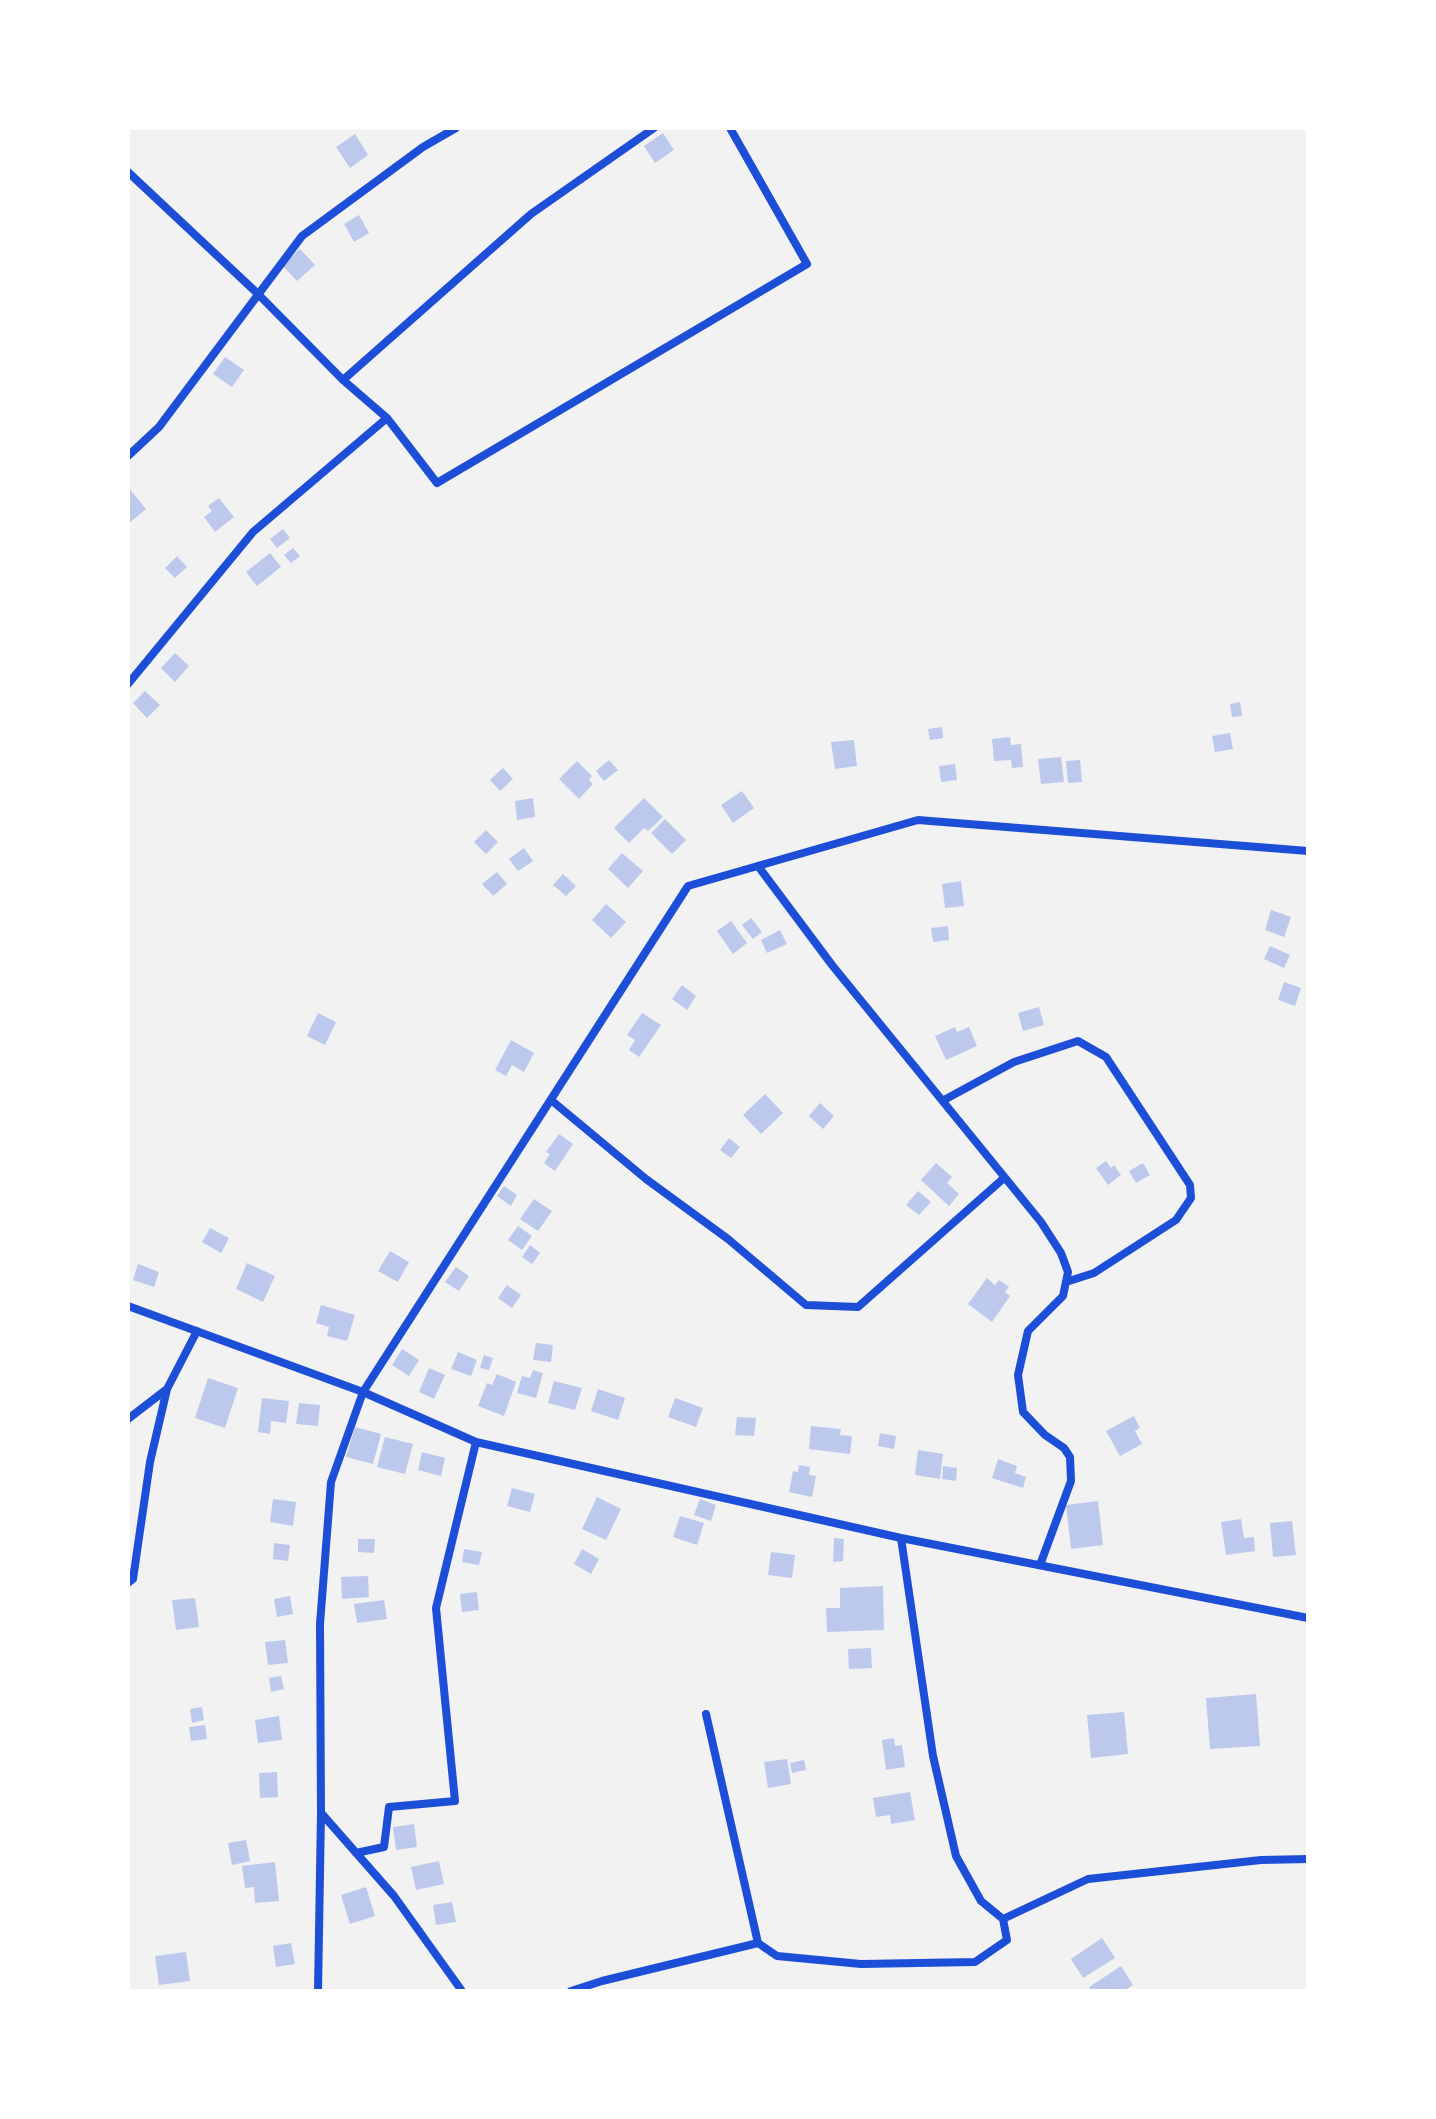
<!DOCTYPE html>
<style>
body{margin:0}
#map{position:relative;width:1436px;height:2119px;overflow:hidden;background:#f2f2f2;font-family:Helvetica,sans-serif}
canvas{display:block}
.frame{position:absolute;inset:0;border:130px solid #fff;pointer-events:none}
</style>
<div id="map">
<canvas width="1436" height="2119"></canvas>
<div class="frame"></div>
</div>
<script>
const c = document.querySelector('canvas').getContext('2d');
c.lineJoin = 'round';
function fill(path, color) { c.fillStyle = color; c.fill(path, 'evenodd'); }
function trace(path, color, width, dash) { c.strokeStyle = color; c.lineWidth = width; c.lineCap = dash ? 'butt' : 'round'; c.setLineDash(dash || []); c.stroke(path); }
fill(new Path2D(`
 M663,133L674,150L655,163L644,146Z
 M355,134L368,155L350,168L336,147Z
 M359,215L369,233L354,242L344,224Z
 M300,249L315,265L297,281L282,265Z
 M225,357L244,370L232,387L213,374Z
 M128,487L146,509L128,524Z
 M219,498L234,517L215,532L204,517L212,511L208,506Z
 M283,529L290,538L277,548L270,539Z
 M293,548L300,556L291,563L284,555Z
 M270,553L281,567L257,586L246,572Z
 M177,556L187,567L175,578L165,568Z
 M175,653L189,666L175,682L161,668Z
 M145,691L160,705L147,718L133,703Z
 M1240,702L1242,716L1232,717L1230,704Z
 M942,727L943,738L930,740L928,729Z
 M1230,733L1233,749L1215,752L1212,736Z
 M1010,737L1011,745L1021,744L1023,767L1012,768L1011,760L994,761L992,739Z
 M854,740L857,766L835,769L831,742Z
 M1061,757L1064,782L1041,784L1038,759Z
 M609,760L618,770L604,781L596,771Z
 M1080,760L1082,782L1068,783L1066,761Z
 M577,761L592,776L589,780L593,784L579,799L559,779Z
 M955,764L957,780L941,782L939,766Z
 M503,768L513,779L500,791L490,780Z
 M742,791L754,808L733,823L721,805Z
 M533,798L535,817L517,820L515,801Z
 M644,798L663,817L648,831L644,828L629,843L614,828Z
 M665,819L686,840L672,854L651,833Z
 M486,830L498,842L486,854L474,842Z
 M524,848L533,861L518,871L509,859Z
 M622,853L643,871L628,888L608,869Z
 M497,872L507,884L493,896L482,884Z
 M563,874L576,886L566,896L553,885Z
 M961,881L964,906L945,908L942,884Z
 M606,904L626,922L611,938L592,920Z
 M1271,910L1291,917L1284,937L1265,930Z
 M751,918L762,932L753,939L742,925Z
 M731,921L747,943L733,954L717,931Z
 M948,926L949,940L933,942L931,928Z
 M780,930L787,944L767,953L761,940Z
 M1270,946L1290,955L1284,968L1264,959Z
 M1284,982L1301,988L1295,1006L1278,1000Z
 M682,985L696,996L687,1010L672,999Z
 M1039,1007L1044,1025L1023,1031L1018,1013Z
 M318,1013L336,1022L325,1045L307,1036Z
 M642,1013L661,1025L639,1057L629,1050L635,1040L627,1035Z
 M955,1027L957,1032L969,1027L977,1046L946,1060L935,1036Z
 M511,1040L534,1053L524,1072L512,1065L506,1076L495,1070Z
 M765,1094L783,1113L761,1134L743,1115Z
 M820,1103L834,1116L823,1129L809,1116Z
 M559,1134L573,1144L555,1171L544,1163L550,1154L546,1152Z
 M729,1138L740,1147L731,1158L720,1150Z
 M1106,1161L1111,1168L1114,1165L1121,1175L1108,1185L1096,1168Z
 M936,1163L952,1177L947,1183L959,1194L949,1206L921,1180Z
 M1143,1163L1150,1175L1136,1183L1129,1171Z
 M504,1186L517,1195L511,1206L497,1196Z
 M918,1191L931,1202L919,1215L906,1205Z
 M534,1199L552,1211L538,1231L520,1219Z
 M518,1226L532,1236L522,1250L508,1240Z
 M210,1228L229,1238L221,1253L202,1242Z
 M530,1245L540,1253L532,1264L522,1257Z
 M390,1251L409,1262L398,1282L378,1271Z
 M247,1263L275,1276L263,1302L236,1289Z
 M138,1264L159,1272L154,1287L133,1280Z
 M456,1267L469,1276L459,1291L445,1282Z
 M987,1278L995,1285L999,1280L1009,1287L1005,1292L1010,1296L992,1322L968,1304Z
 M507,1285L521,1295L512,1308L498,1298Z
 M321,1305L355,1315L347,1341L327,1336L329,1327L316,1323Z
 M536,1343L553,1345L551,1362L533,1360Z
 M402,1349L419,1360L409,1376L392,1365Z
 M458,1352L477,1360L471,1376L451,1369Z
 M484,1355L493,1358L489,1370L480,1368Z
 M429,1368L445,1375L434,1399L419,1392Z
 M533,1370L543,1373L536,1398L517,1393L522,1376L530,1378Z
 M497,1374L516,1382L504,1416L478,1406L487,1383L492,1385Z
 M208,1378L238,1388L225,1428L195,1418Z
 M554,1381L582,1388L575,1410L548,1403Z
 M598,1389L625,1398L618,1420L591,1411Z
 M262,1398L289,1401L286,1423L271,1421L270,1434L258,1432Z
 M675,1398L703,1408L696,1427L668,1417Z
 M299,1403L320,1405L318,1426L296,1424Z
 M1134,1416L1140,1428L1135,1431L1142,1444L1120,1456L1106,1431Z
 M737,1417L756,1418L754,1436L735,1435Z
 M811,1426L841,1429L840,1435L852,1436L850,1454L809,1449Z
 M355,1427L381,1434L373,1464L346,1457Z
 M880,1433L896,1436L894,1449L878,1446Z
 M385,1437L413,1444L405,1474L377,1467Z
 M918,1450L943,1454L940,1479L915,1475Z
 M422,1452L445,1458L441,1476L418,1470Z
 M998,1459L1017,1466L1015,1473L1026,1477L1023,1488L992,1478Z
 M799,1465L810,1467L809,1475L816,1476L812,1497L789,1492L793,1471L798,1472Z
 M943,1466L957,1468L956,1481L942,1479Z
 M512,1488L535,1494L530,1512L507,1506Z
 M597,1497L621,1509L606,1540L582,1529Z
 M273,1499L296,1502L293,1526L270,1522Z
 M700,1499L716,1505L711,1521L694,1515Z
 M1098,1501L1103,1545L1071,1549L1066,1505Z
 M680,1516L704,1523L697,1545L673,1537Z
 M1241,1519L1244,1538L1254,1537L1255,1551L1226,1555L1221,1522Z
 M1292,1521L1296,1555L1273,1557L1270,1523Z
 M834,1538L844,1539L843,1561L833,1562Z
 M358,1539H375L374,1553L358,1552Z
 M274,1543L290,1545L288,1561L273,1559Z
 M464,1549L482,1552L479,1565L462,1562Z
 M582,1549L599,1559L591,1574L574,1564Z
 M771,1552L795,1555L792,1578L768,1575Z
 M368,1576L369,1597L342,1599L341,1577Z
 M883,1586L884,1630L827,1632L826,1608H840V1588Z
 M477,1592L479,1610L462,1612L460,1594Z
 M290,1596L293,1614L277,1617L274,1599Z
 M195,1598L199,1627L176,1630L172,1600Z
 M384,1600L387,1619L357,1623L354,1604Z
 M285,1640L288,1663L268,1665L265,1642Z
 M871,1648L872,1668L849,1669L848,1649Z
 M281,1676L284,1689L271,1692L269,1678Z
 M1256,1694L1260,1746L1210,1749L1206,1698Z
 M202,1707L204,1720L192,1723L190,1709Z
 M1124,1712L1128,1754L1091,1758L1087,1715Z
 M279,1716L282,1740L258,1743L255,1720Z
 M205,1725L207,1739L191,1741L189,1727Z
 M894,1738L895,1746L902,1745L905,1767L886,1770L882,1740Z
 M787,1759L791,1784L768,1788L764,1762Z
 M804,1760L806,1770L792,1773L790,1763Z
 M277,1772L278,1797L260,1798L259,1773Z
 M910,1792L915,1820L891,1824L890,1815L876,1817L873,1798Z
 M414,1824L417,1847L396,1850L393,1827Z
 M246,1840L250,1861L232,1865L228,1843Z
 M439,1861L444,1884L416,1890L411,1867Z
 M275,1862L279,1901L255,1903L254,1887L245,1888L242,1866Z
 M366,1887L375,1916L350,1924L341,1895Z
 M452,1902L456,1922L436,1925L433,1905Z
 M1102,1938L1115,1958L1083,1978L1071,1959Z
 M291,1943L295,1964L276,1967L273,1946Z
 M186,1952L190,1981L159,1985L155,1956Z
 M1121,1966L1133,1985L1124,1991H1092L1089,1987Z`), '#bdc9ec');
trace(new Path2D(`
 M128,172L257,293L343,380L387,418L253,532L128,684
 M343,380L531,214L654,128
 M387,418L437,483L807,264L730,128
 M128,456L159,427L302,236L423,147L456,128
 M758,866L832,965L1041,1222L1061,1253L1068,1272L1063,1296L1028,1331L1018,1375L1023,1412L1045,1435L1064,1448L1070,1457L1071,1481L1040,1565
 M551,1100L646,1179L728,1239L806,1305L858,1307L1004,1178
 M944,1100L1014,1062L1078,1041L1106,1057L1190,1185L1191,1198L1176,1220L1094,1273L1066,1282
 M128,1306L363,1392L476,1442L901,1538L1308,1618
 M128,1419L167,1389L197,1331
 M901,1538L933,1756L956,1856L981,1901L1003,1919
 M128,1583L133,1579L150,1462L167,1389
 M706,1714L758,1943
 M322,1814L394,1896L462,1991
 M356,1853L384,1847L389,1807L455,1801L436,1608L476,1442
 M318,1991L321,1813L320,1624L331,1482L363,1392L688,886L918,820L1308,851
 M571,1991L602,1981L758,1943L777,1956L861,1964L975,1962L1007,1940L1003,1919L1088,1879L1261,1860L1308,1859`), '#1d4ed8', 8);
</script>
